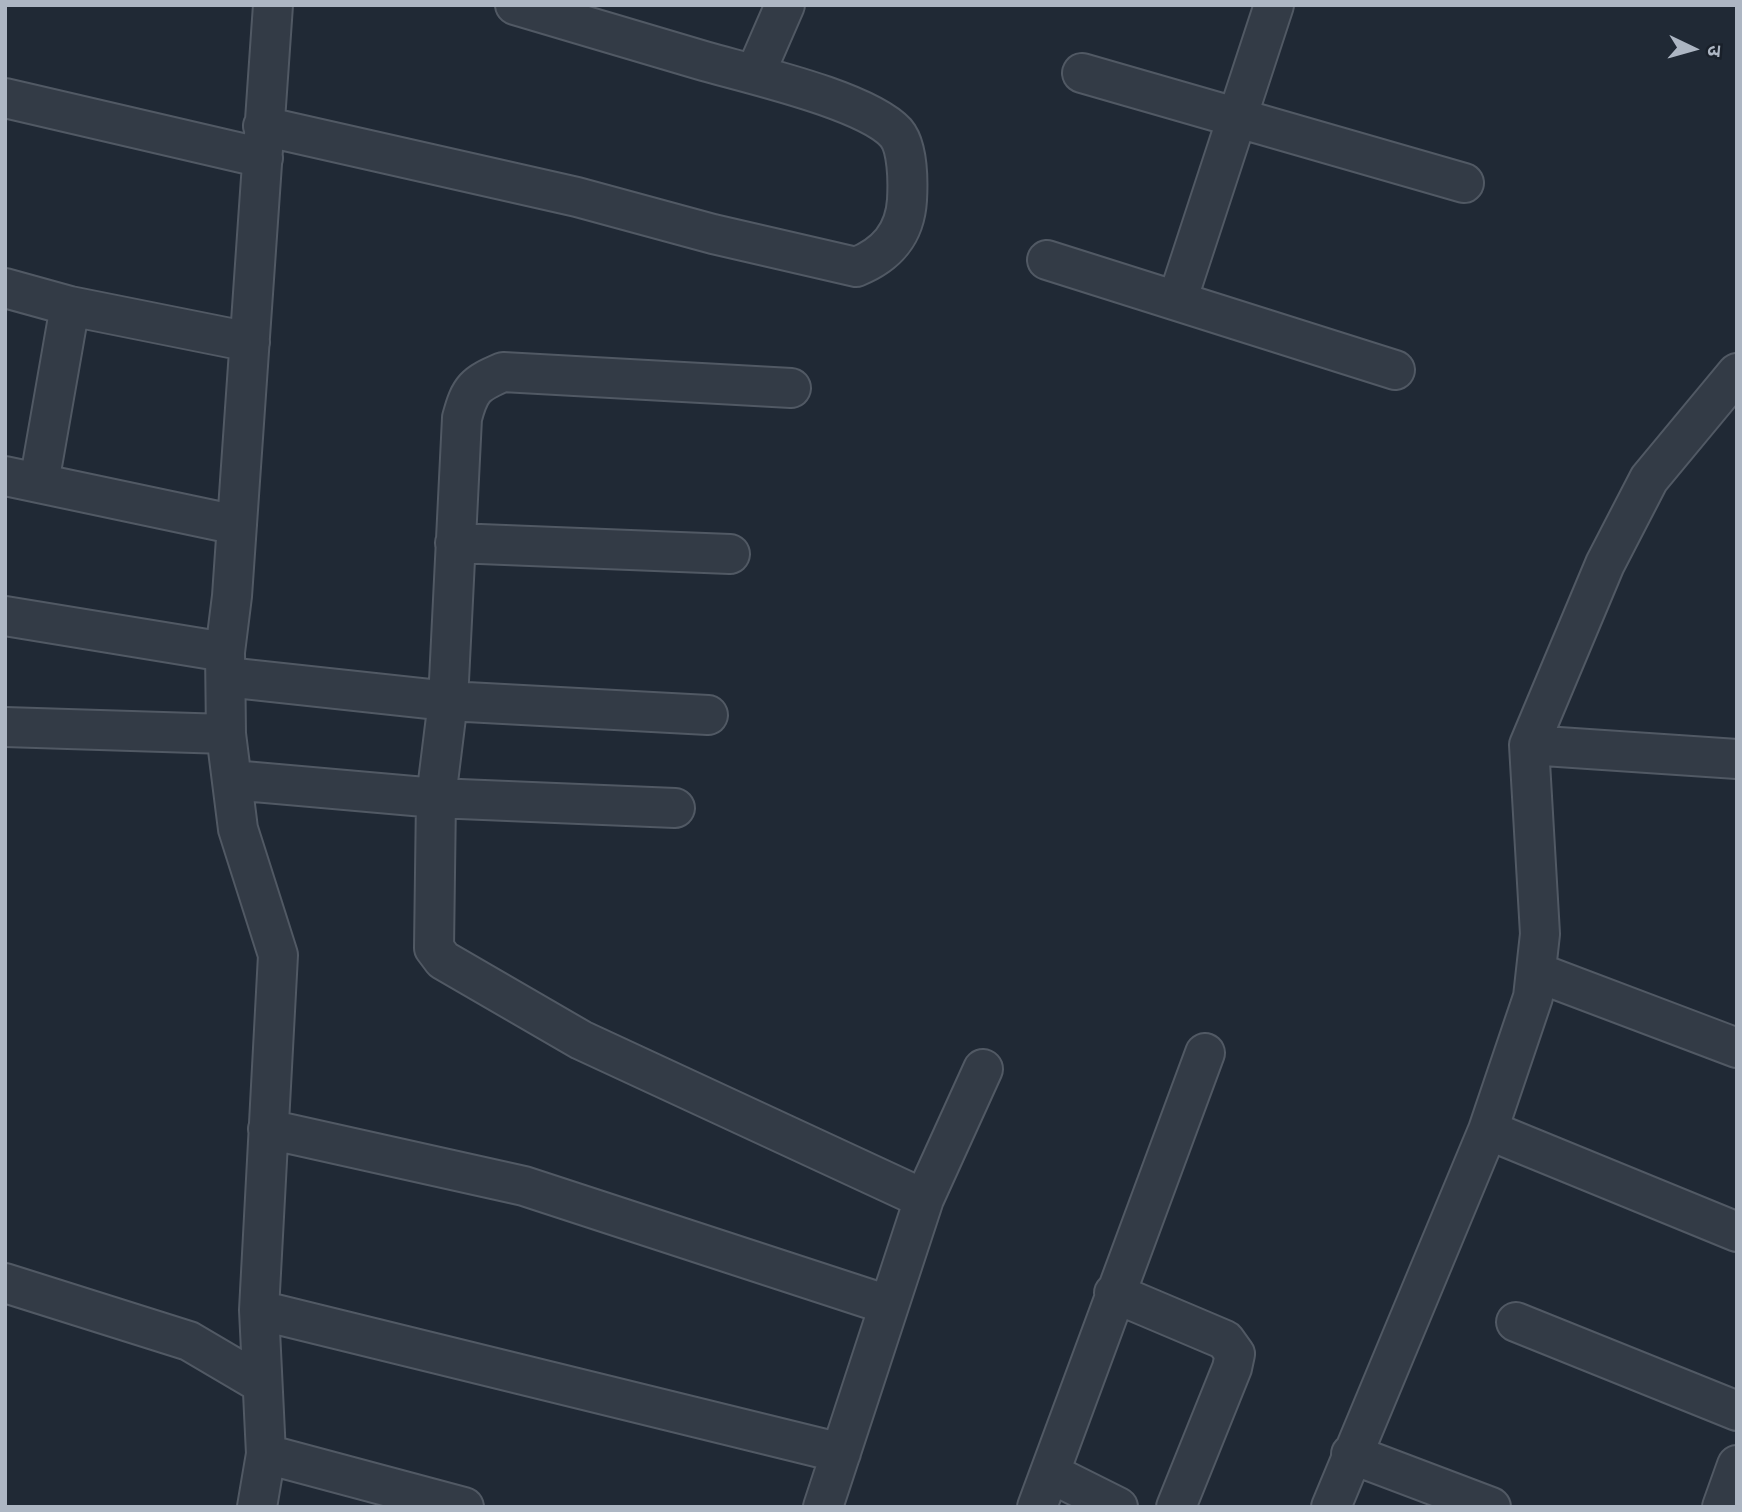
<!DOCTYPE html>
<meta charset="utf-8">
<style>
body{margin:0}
#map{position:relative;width:1742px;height:1512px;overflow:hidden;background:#202935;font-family:Roboto,"Noto Sans Devanagari",sans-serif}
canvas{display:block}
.frame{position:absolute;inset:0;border:7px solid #adb6c3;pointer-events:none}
.north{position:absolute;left:1658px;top:14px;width:70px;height:70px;-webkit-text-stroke:5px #19202a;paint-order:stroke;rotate:95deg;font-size:19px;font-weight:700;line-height:28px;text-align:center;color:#adb6c3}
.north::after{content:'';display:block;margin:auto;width:24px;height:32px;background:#adb6c3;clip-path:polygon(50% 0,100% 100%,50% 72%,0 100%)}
</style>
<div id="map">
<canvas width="1742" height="1512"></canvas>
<div class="frame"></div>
<div class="north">उ</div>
</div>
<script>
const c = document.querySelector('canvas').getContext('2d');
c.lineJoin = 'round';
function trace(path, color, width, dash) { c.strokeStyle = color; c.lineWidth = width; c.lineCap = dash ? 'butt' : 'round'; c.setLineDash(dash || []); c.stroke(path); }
const minor = new Path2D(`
 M1082,73L1464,183
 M755,74L785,5
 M5,98L263,158
 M263,126L577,197L713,234L856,267C886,255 905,234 907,200C908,182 908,147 896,133C866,100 749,74 704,61C641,42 578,24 515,5
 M1047,260L1395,370
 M5,288L70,306L250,342
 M1177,301L1274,5
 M791,388L503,372C475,384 470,388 462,418L448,701L436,798L434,948L443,960L581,1040L924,1199
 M5,476L237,525
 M39,483L70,306
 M455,543L730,554
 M5,616L225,652
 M226,677L448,701L708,715
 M5,727L226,734
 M1529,745L1737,759
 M232,780L436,798L675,808
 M1536,972L1737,1048
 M268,1129L524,1186L888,1305
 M1488,1130L1737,1232
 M5,1283L189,1341L262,1384
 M1114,1293L1225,1340L1235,1354L1232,1368L1176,1507
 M259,1310L841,1453
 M1516,1322L1737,1411
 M266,1454L464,1507
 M1351,1454L1491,1507
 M1050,1473L1118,1507
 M257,1507L266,1454L259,1310L278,955L238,829L226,734L225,652L232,596L273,5
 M823,1507L924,1199L983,1069
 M1037,1507L1205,1053
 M1331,1507L1488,1130L1533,997L1540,934L1529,745L1605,564L1649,479L1737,373
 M1722,1507L1737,1465`);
trace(minor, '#515964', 42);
trace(minor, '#333b46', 38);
</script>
